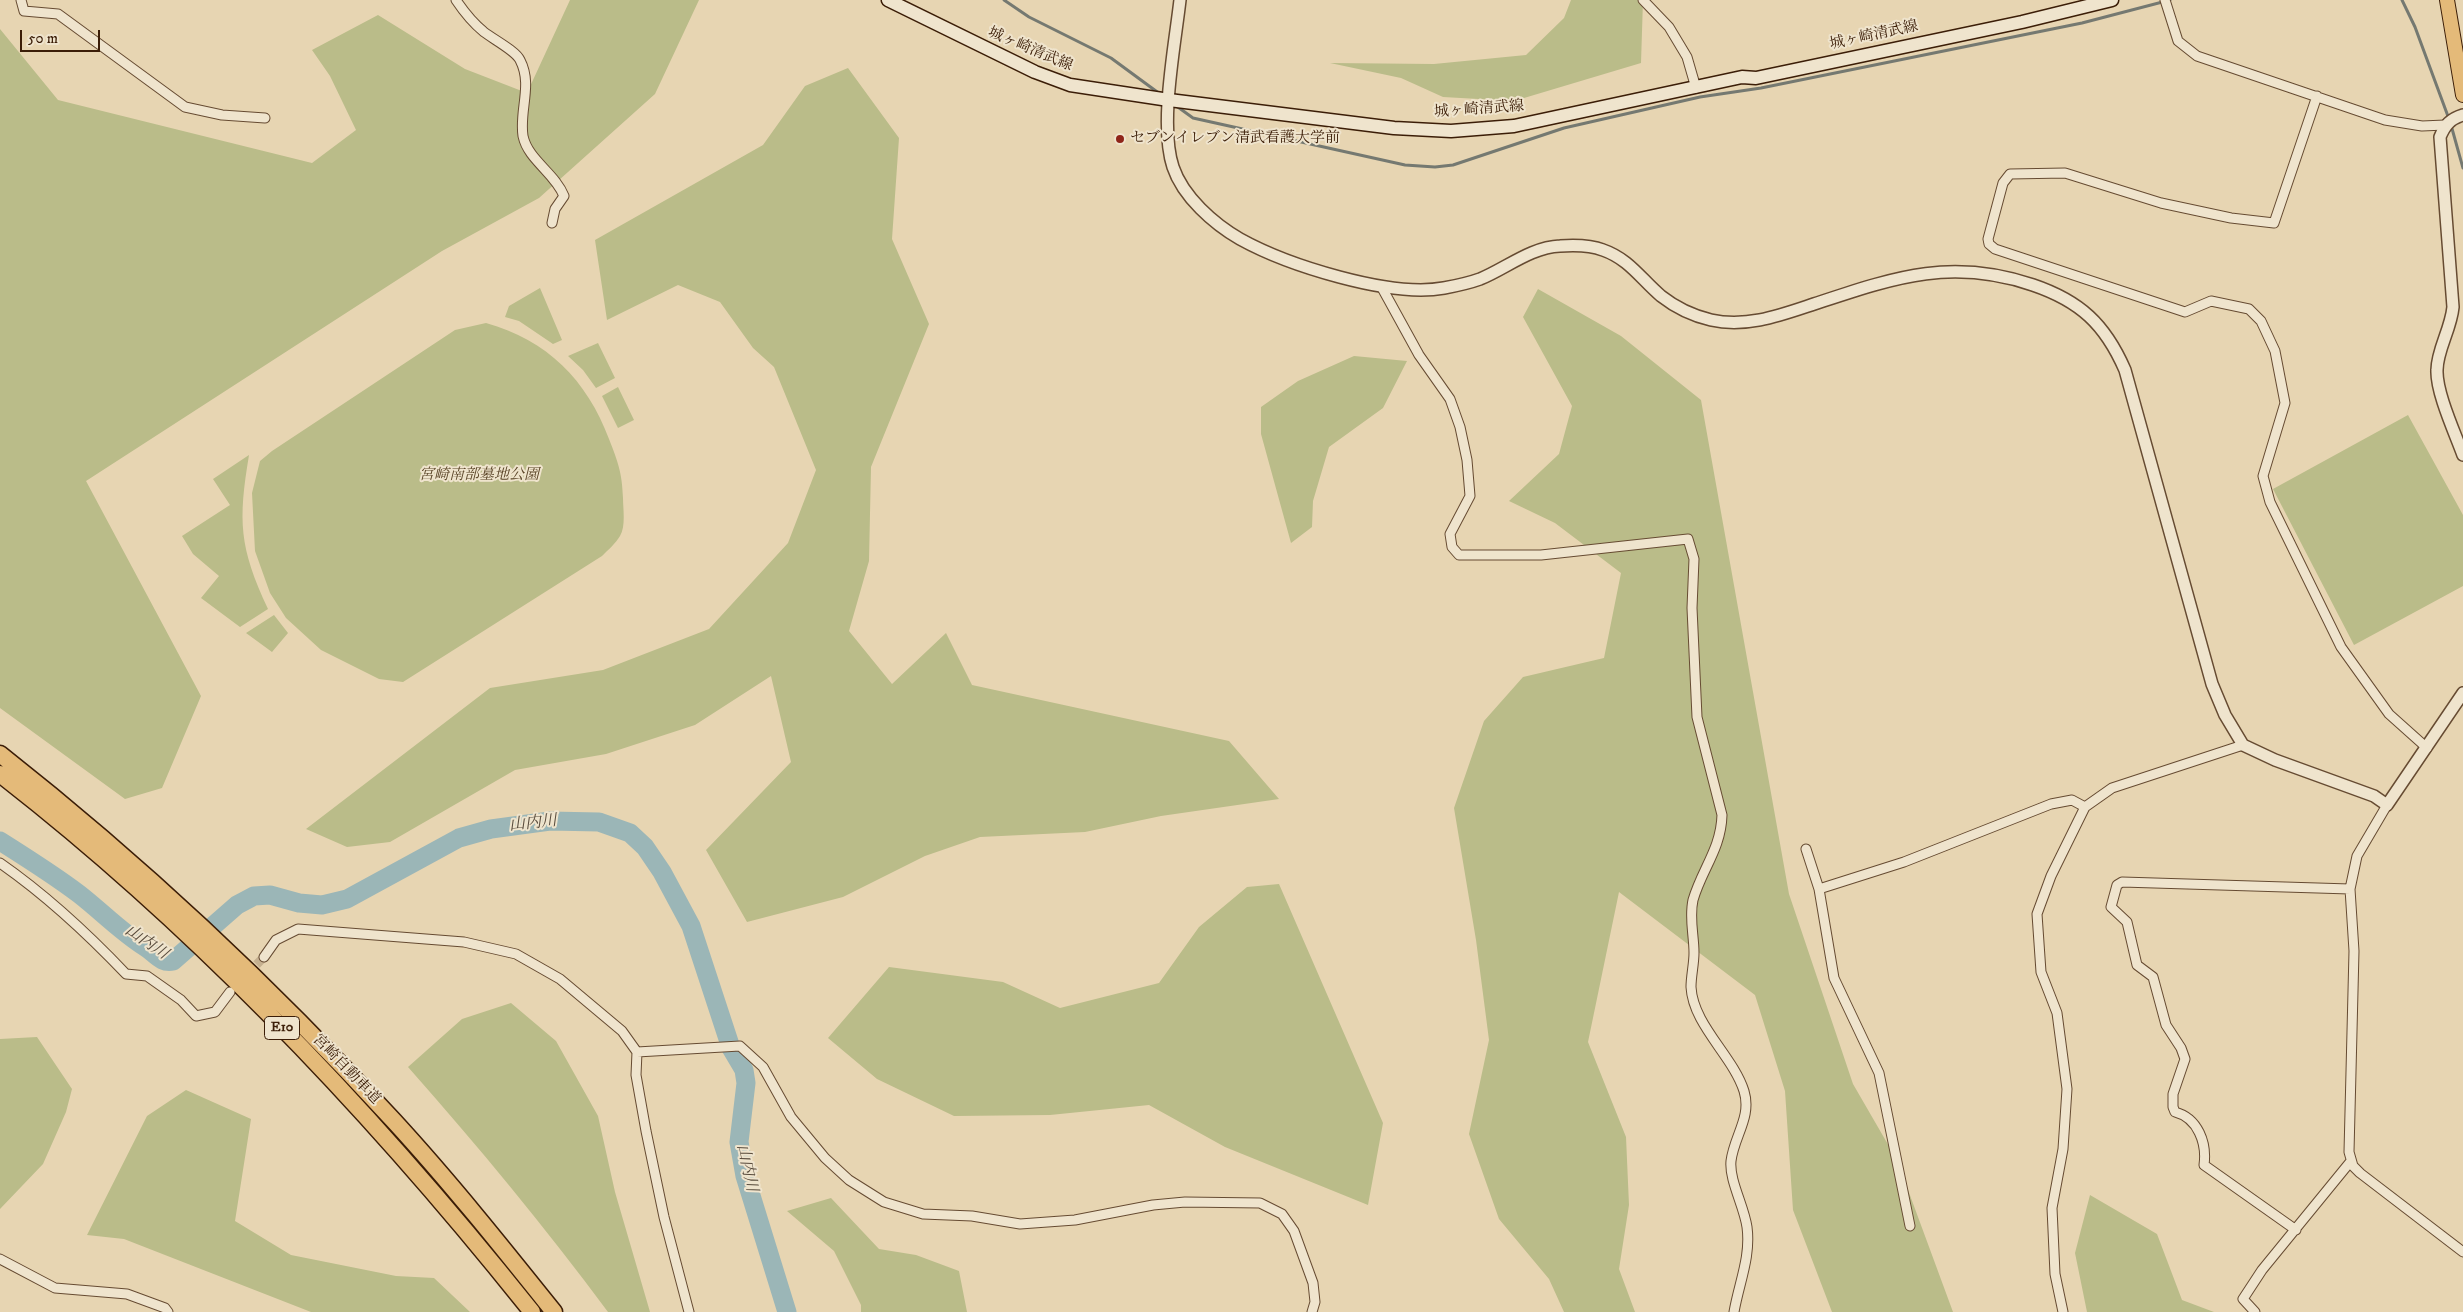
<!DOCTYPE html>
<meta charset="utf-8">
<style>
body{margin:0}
#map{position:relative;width:2463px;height:1312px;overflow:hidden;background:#e7d5b2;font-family:"IM FELL DW Pica",serif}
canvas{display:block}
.scale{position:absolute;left:20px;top:30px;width:80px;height:22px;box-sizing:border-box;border:2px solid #3b1d07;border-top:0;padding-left:6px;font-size:15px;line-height:18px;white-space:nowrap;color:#3b1d07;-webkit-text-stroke:4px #efe4cd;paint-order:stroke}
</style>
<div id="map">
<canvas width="2463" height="1312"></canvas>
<div class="scale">50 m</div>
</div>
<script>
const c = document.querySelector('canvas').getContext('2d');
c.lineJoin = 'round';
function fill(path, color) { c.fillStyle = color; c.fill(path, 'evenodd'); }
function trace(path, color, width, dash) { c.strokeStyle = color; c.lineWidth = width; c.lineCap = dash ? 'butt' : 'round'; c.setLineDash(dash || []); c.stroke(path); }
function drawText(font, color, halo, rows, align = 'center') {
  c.font = font + ' "IM FELL DW Pica","Noto Serif JP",serif'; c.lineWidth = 4; c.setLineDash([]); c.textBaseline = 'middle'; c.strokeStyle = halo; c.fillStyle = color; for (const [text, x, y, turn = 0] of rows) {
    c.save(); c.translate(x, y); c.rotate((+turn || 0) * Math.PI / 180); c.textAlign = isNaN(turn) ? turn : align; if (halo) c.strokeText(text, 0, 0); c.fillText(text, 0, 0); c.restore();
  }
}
fill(new Path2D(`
 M570,0H699L655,94L539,198L442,251L86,481L201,696L162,788L125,799L0,708V29L58,100L312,163L356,130L330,76L312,50L378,15L465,69L527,93Z
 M1571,0H1643L1641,63L1514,101L1443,97L1401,78L1330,63L1434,64L1526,55L1564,18Z
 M848,68L899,138L892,239L929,324L871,467L869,561L849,631L892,684L946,633L972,685L1229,741L1279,799L1161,816L1085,832L980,837L925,856L843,897L747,922L706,850L791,762L771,676L695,725L606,754L515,770L390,842L347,847L306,829L490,688L603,670L709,629L788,543L816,470L774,367L753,348L720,302L678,285L607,320L595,240L763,145L805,86Z
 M540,288L562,340L553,344L519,321L505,317L509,306Z
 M1538,289L1621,336L1701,400L1789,894L1853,1084L1897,1160L1953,1312H1832L1793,1210L1785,1091L1755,995L1619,892L1588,1042L1626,1137L1629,1205L1619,1269L1635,1312H1564L1549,1279L1499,1219L1469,1134L1489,1040L1476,940L1454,808L1484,721L1523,677L1604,658L1621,573L1555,523L1509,501L1559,454L1572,406L1523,317Z
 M486,323C547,340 587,380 609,439C618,462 622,472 623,498C623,509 626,526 620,536C616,543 608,550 602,556L403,682L379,679L321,650L286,618L270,593L255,551L252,493L260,461L272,451L455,330Z
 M598,343L615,378L596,388L583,370L568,356Z
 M1354,356L1407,361L1383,408L1329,447L1313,501L1312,527L1291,543L1261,434V407L1298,381Z
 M618,387L634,420L618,428L602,396Z
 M2408,415L2463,515V586L2354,645L2273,489Z
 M249,455C238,521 239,547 268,609L240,627L201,598L219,576L193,554L182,536L230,505L213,479Z
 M274,615L288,633L272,652L246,633Z
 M1279,884L1383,1123L1368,1205L1225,1147L1149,1105L1050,1115L954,1116L877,1079L828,1038L889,967L1003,982L1060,1008L1159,983L1199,927L1247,887Z
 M511,1003L556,1041L598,1116L615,1192L650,1312H608C545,1227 478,1146 408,1067L462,1019Z
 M37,1037L72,1089L66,1112L43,1164L0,1209V1039Z
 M186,1090L251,1119L235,1221L291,1255L396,1276L434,1278L470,1312H311L124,1239L87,1235L147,1116Z
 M2090,1195L2157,1234L2182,1300L2214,1312H2087L2075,1253Z
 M831,1198L879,1249L916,1255L959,1271L967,1312H861V1305L834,1251L787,1211Z`), '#babc89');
trace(new Path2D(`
 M1004,0L1029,17L1111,58L1160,94
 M2402,0L2415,27L2449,119
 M1175,105L1193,118L1405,165L1435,167L1453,165L1564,128L1700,97L1761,88L2082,23L2170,0
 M2451,125L2463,168`), '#757971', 3);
trace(new Path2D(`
 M0,841C27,858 54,875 79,894C101,911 121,932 145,947C155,953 161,964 173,961L237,905L254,896L270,895L299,903L322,905L347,899L459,838L491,829L550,821L599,822L630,833L645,847L662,872L691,926L731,1048L744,1070L746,1083L739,1142L745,1176L787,1312`), '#9bb6b7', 19);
trace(new Path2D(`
 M247,974L264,957`), '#c5b090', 9, [9, 4.5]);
const minor = new Path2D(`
 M21,0L24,11L58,14L185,107L222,115L265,118
 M456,0C464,12 473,23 484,32C493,39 516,51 520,60C533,85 519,110 523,136C528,160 555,173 564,196L555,209L552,223
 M1643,0L1669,27L1687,57L1696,88
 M2165,0L2178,41L2197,56L2385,120L2422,126L2445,125
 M2317,96L2274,223L2231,218L2161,203L2065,173L2010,174L2003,183L1988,239L1989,244L1995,249L2185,312L2211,301L2249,309L2261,321L2275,351L2285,403L2263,476L2270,502L2341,647L2389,714L2427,748
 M1381,286L1419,355L1450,399L1460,427L1467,460L1470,496L1450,534L1452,547L1459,555H1541L1688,539L1694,559L1692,608L1697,717L1722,815C1721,849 1702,869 1693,900C1689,918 1694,935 1694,953C1694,964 1691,976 1691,987C1693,1025 1733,1056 1744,1091C1752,1117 1734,1136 1731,1161C1729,1180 1744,1206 1747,1227C1751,1257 1739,1283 1734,1312
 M2387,805L2357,856L2350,889L2354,951L2349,1152L2353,1166L2360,1173L2463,1252
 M1806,849L1819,889L1834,978L1879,1073L1910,1226
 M0,863C46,895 87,933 126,974L147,976L181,1000L196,1016L215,1012L230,992
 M1819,889L1904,862L2051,804L2072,800L2085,807
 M264,957L276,940L298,929L464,942L516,954L560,979L622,1031L637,1052L636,1075L646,1131L664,1217L689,1312
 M637,1052L740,1046L763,1067L791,1117L825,1158L849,1180L884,1202L923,1214L972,1216L1020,1224L1075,1220L1153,1205L1185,1202L1260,1203L1282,1214L1294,1231L1313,1283L1315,1302L1312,1312
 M2296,1230L2204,1165C2207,1143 2198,1118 2175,1112L2173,1107V1094L2185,1059L2181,1048L2166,1025L2153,977L2137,965L2127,922L2111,907L2117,885L2122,882L2350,889
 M0,1259L55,1288L127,1294L165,1308L168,1312
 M2063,1312L2055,1274L2052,1208L2063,1149L2067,1089L2057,1013L2041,972L2037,914L2051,876L2085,807L2112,788L2243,745
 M2255,1312L2243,1299L2262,1270L2351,1161`);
const tertiary = new Path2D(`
 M1180,0C1175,45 1159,125 1173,167C1183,197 1214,224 1240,239C1287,265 1390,298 1444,288C1455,286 1469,283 1480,279C1505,269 1531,247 1560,246C1574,245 1590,245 1603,250C1629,259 1641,279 1661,296C1675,307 1694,316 1711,320C1747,328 1781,315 1814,304C1893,278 1950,257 2033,285C2080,301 2105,324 2125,370L2212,684L2225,715L2243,745L2275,760L2374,796L2387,805L2463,693
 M2463,115C2450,119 2445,125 2440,137L2453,307C2451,329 2437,350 2437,370C2436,392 2455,433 2463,455`);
const secondary = new Path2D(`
 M888,0L1035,72L1070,85L1169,100L1394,128L1451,131L1514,126L1742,77L1756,78L2022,22L2112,0`);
const primary = new Path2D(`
 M2447,0L2463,95`);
const motorway = new Path2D(`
 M0,754C141,865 272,988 394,1121C450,1182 502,1247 554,1312
 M0,774C200,929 375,1115 532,1312`);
trace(minor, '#664b32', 11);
trace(tertiary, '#664b32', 14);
trace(secondary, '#3b1d07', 15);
trace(primary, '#3b1d07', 16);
trace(motorway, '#3b1d07', 19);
trace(minor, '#efe4cd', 9);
trace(tertiary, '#efe4cd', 11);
trace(secondary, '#efe4cd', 12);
trace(primary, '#e4ba79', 14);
trace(motorway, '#e4ba79', 16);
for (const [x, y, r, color] of [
 [1120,139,5,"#8f2418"]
]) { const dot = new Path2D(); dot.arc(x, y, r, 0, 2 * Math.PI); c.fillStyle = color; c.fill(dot); trace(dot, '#efe4cd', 2); }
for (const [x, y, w] of [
 [282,1028,35]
]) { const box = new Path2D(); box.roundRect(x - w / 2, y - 11.5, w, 23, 4); c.fillStyle = '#efe4cd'; c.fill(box); trace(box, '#3b1d07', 1); }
drawText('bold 14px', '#3b1d07', null, [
 ["E10",282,1028]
]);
drawText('15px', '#3b1d07', '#efe4cd', [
 ["城ヶ崎清武線",1874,36,-12],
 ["城ヶ崎清武線",1030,50,23],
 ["城ヶ崎清武線",1479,110,-4],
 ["宮崎自動車道",346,1070,46]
]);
drawText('15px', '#3b1d07', '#efe4cd', [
 ["セブンイレブン清武看護大学前",1130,139]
], 'left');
drawText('italic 15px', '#5b4528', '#efe4cd', [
 ["宮崎南部墓地公園",479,476]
]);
drawText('italic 16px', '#584b3c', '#efe4cd', [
 ["山内川",533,824,-6],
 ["山内川",146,943,34],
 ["山内川",746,1168,78]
]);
</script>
